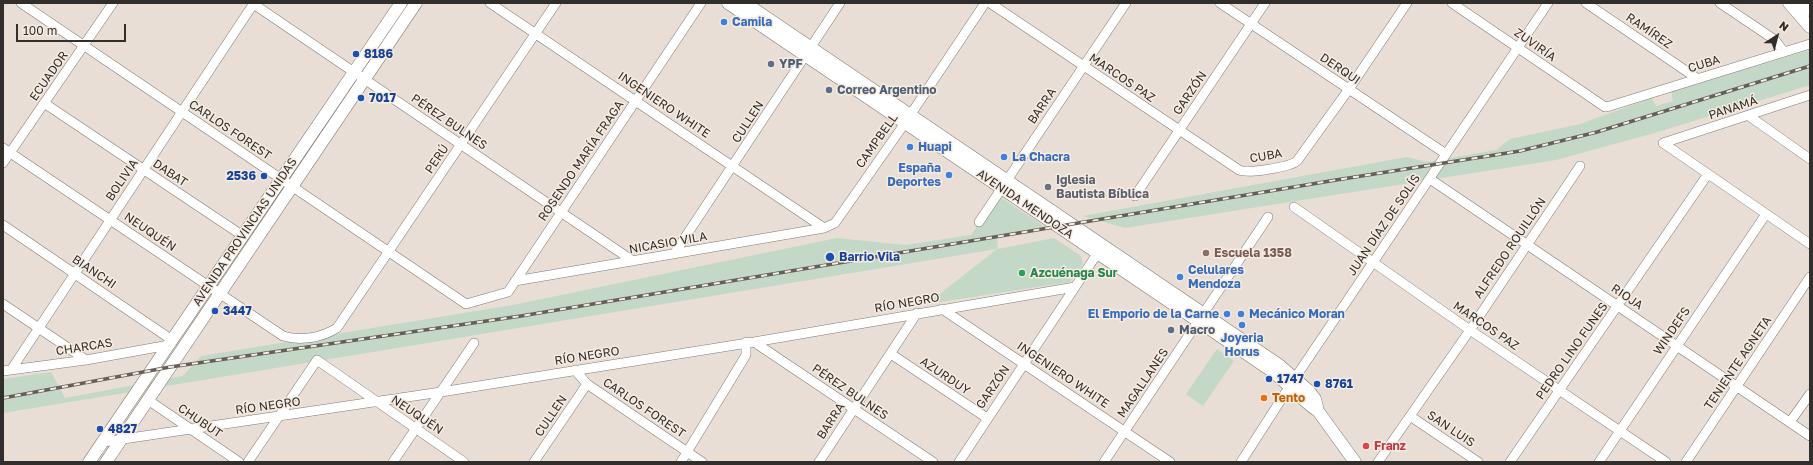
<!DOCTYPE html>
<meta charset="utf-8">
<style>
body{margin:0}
#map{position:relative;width:1813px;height:465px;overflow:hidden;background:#e9ded5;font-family:"Golos Text",sans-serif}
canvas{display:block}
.frame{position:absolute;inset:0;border:4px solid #322e2b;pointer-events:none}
.north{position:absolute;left:1757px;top:16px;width:40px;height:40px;-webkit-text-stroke:3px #f6ece2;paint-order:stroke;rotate:36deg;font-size:11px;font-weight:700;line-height:16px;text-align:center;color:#322e2b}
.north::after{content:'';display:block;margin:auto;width:14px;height:18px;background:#322e2b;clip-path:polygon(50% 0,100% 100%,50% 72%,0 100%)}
.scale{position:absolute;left:16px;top:24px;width:110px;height:18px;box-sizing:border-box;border:2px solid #322e2b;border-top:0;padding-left:5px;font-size:12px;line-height:14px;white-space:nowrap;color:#322e2b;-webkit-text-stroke:3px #f6ece2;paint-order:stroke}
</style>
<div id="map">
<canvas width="1813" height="465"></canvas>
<div class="frame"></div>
<div class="north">N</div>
<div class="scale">100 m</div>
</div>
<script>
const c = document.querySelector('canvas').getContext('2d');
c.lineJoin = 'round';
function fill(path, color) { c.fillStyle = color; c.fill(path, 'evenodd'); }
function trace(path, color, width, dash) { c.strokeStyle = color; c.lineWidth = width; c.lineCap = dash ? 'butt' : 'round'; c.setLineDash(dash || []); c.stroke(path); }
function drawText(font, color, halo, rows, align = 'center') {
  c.font = font + ' "Golos Text",sans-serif'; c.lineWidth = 3; c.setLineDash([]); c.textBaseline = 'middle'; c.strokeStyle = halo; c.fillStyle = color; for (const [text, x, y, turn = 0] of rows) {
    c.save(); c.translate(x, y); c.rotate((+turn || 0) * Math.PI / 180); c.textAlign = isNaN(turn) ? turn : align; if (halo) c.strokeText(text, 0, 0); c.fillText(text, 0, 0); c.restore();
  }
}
fill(new Path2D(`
 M1810,50V85L1658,132L1556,160L1125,228L1083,216L1407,157L1427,162L1496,150L1510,139L1580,124L1652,98L1656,106L1673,101L1671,91Z
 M1000,197L1044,226L997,235L998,249L1054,238L1081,256L1083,264L1070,282L927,304L997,249L3,413V379L51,372L65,398L183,376L201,356L513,305L837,238L905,245L971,235L997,199Z
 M1217,349L1234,361L1203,406L1186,394Z`), '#c3d8c7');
const street = new Path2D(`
 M21,3L466,304L508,292L701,3
 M252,3L633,261
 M490,3L824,228
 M990,3L1239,170C1248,174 1290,167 1297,161L1349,89L1407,3
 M1220,3L1446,154
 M1452,3L1605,107L1610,106L1810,44
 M1586,3L1698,79
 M1720,3L1775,40L1784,52
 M44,103L243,236
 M1749,116L1810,159
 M1663,143L1810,244
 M1663,143L1810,95
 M3,148L283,336C301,341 321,338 337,328L556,3
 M3,163L113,3
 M1430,179L1810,436
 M1135,196L1265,3
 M1294,207L1470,330L1666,462
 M979,222L1126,3
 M3,225L172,340
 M674,254L840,3
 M515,281L824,228L835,223L905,123L985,3
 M3,304L86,360
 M942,309L1170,462
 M754,342L933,462
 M891,354L987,418
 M11,370L254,3
 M575,370L587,384L702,462
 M3,371L86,360L169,345
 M148,400L239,462
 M1410,416L1478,462
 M1790,422L1810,394
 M103,442L441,392L754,342L1075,287
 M248,462L317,360L464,462
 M393,462L474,343
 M534,462L587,384
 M681,462L746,355V342
 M819,462L917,313
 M959,462L1101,248
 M1104,462L1268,217
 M1241,462L1295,378L1548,3
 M1378,462L1470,330L1580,166
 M1510,462L1708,174
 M1599,462L1766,214
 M1686,462L1810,277`);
const secondary = new Path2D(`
 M728,3L1269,369C1287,382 1300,399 1318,411
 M745,3L1279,365L1309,391L1315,399L1318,411L1355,462
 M1789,3L1810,27
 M1804,3L1810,10
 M89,462L401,3
 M106,462L416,3`);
trace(street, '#837a71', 10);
trace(secondary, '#837a71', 13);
trace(street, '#fff', 9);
trace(secondary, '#fff', 12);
const rail = new Path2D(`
 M3,398L170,367L521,316L1336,180L1520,151L1597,132L1810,66`);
trace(rail, '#655f5b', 3.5);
trace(rail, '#f6ece2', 2, [6]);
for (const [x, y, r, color] of [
 [724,22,4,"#3f7fe0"],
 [356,54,4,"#1a4fb4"],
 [771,64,4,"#5c6f8a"],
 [829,90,4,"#5c6f8a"],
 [361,98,4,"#1a4fb4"],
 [910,147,4,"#3f7fe0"],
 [1004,157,4,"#3f7fe0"],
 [949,175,4,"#3f7fe0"],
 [264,176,4,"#1a4fb4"],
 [1048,187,4,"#6b7280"],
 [1206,253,4,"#8d6e63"],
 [830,257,5,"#1a4fb4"],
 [1022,273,4,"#2e9e5b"],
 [1180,277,4,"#3f7fe0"],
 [215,311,4,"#1a4fb4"],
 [1227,314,4,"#3f7fe0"],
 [1241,314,4,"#3f7fe0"],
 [1242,325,4,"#3f7fe0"],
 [1171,330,4,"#5c6f8a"],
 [1269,379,4,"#1a4fb4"],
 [1317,384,4,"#1a4fb4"],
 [1264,398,4,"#e8710a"],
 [100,429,4,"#1a4fb4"],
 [1366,446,4,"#e0444e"]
]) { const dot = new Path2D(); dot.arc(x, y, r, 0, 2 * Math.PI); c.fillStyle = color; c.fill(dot); trace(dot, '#f6ece2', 1.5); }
drawText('bold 12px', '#366cbe', '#f6ece2', [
 ["Camila",732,22],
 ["Huapi",918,147],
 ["La Chacra",1012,157],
 ["España",941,168,"right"],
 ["Deportes",941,182,"right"],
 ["Celulares",1188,270],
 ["Mendoza",1188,284],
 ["El Emporio de la Carne",1219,314,"right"],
 ["Mecánico Moran",1249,314],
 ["Joyeria",1242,338,"center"],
 ["Horus",1242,352,"center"]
], 'left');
drawText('12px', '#322e2b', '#f6ece2', [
 ["RAMÍREZ",1649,31,34],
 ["ZUVIRÍA",1535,45,35],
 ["CUBA",1704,64,-17],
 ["DERQUI",1340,69,34],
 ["ECUADOR",49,76,-55],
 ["MARCOS PAZ",1122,78,34],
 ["GARZÓN",1190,93,-56],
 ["INGENIERO WHITE",664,105,34],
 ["BARRA",1042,106,-56],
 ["PANAMÁ",1733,108,-18],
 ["PÉREZ BULNES",449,122,34],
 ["CULLEN",748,122,-57],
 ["CARLOS FOREST",230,130,34],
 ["CAMPBELL",877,141,-55],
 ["CUBA",1266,156,-10],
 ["PERÚ",437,159,-56],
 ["ROSENDO MARÍA FRAGA",581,161,-56],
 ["DABAT",170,173,34],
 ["BOLIVIA",122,180,-56],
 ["AVENIDA MENDOZA",1025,204,34],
 ["JUAN DÍAZ DE SOLÍS",1384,225,-56],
 ["NEUQUÉN",150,232,34],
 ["AVENIDA PROVINCIAS UNIDAS",245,232,-56],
 ["NICASIO VILA",668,243,-10],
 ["ALFREDO ROUILLÓN",1510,248,-56],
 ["BIANCHI",94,272,34],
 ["RIOJA",1627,297,34],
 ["RÍO NEGRO",907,303,-10],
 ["MARCOS PAZ",1486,326,34],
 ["WINDEFS",1672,331,-56],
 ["CHARCAS",84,347,-9],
 ["PEDRO LINO FUNES",1572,351,-55],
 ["RÍO NEGRO",587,356,-9],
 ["TENIENTE AGNETA",1738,363,-56],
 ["INGENIERO WHITE",1063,375,34],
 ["AZURDUY",945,376,34],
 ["MAGALLANES",1143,383,-56],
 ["GARZÓN",993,387,-56],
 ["PÉREZ BULNES",850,392,34],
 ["RÍO NEGRO",268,406,-8],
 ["CARLOS FOREST",644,408,34],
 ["NEUQUÉN",417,415,34],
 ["CULLEN",551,416,-56],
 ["CHUBUT",200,421,34],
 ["BARRA",831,421,-57],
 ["SAN LUIS",1451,429,34]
]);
drawText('bold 12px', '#164399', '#f6ece2', [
 ["8186",364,54],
 ["7017",369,98],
 ["2536",256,176,"right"],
 ["Barrio Vila",839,257],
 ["3447",223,311],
 ["1747",1277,379],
 ["8761",1325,384],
 ["4827",108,429]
], 'left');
drawText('bold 12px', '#4e5e75', '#f6ece2', [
 ["YPF",779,64],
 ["Correo Argentino",837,90],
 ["Macro",1179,330]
], 'left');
drawText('bold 12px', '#5b616d', '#f6ece2', [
 ["Iglesia",1056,180],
 ["Bautista Bíblica",1056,194]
], 'left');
drawText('bold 12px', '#785e54', '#f6ece2', [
 ["Escuela 1358",1214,253]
], 'left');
drawText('bold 12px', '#27864d', '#f6ece2', [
 ["Azcuénaga Sur",1030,273]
], 'left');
drawText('bold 12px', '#c56008', '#f6ece2', [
 ["Tento",1272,398]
], 'left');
drawText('bold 12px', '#be3a42', '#f6ece2', [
 ["Franz",1374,446]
], 'left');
</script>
